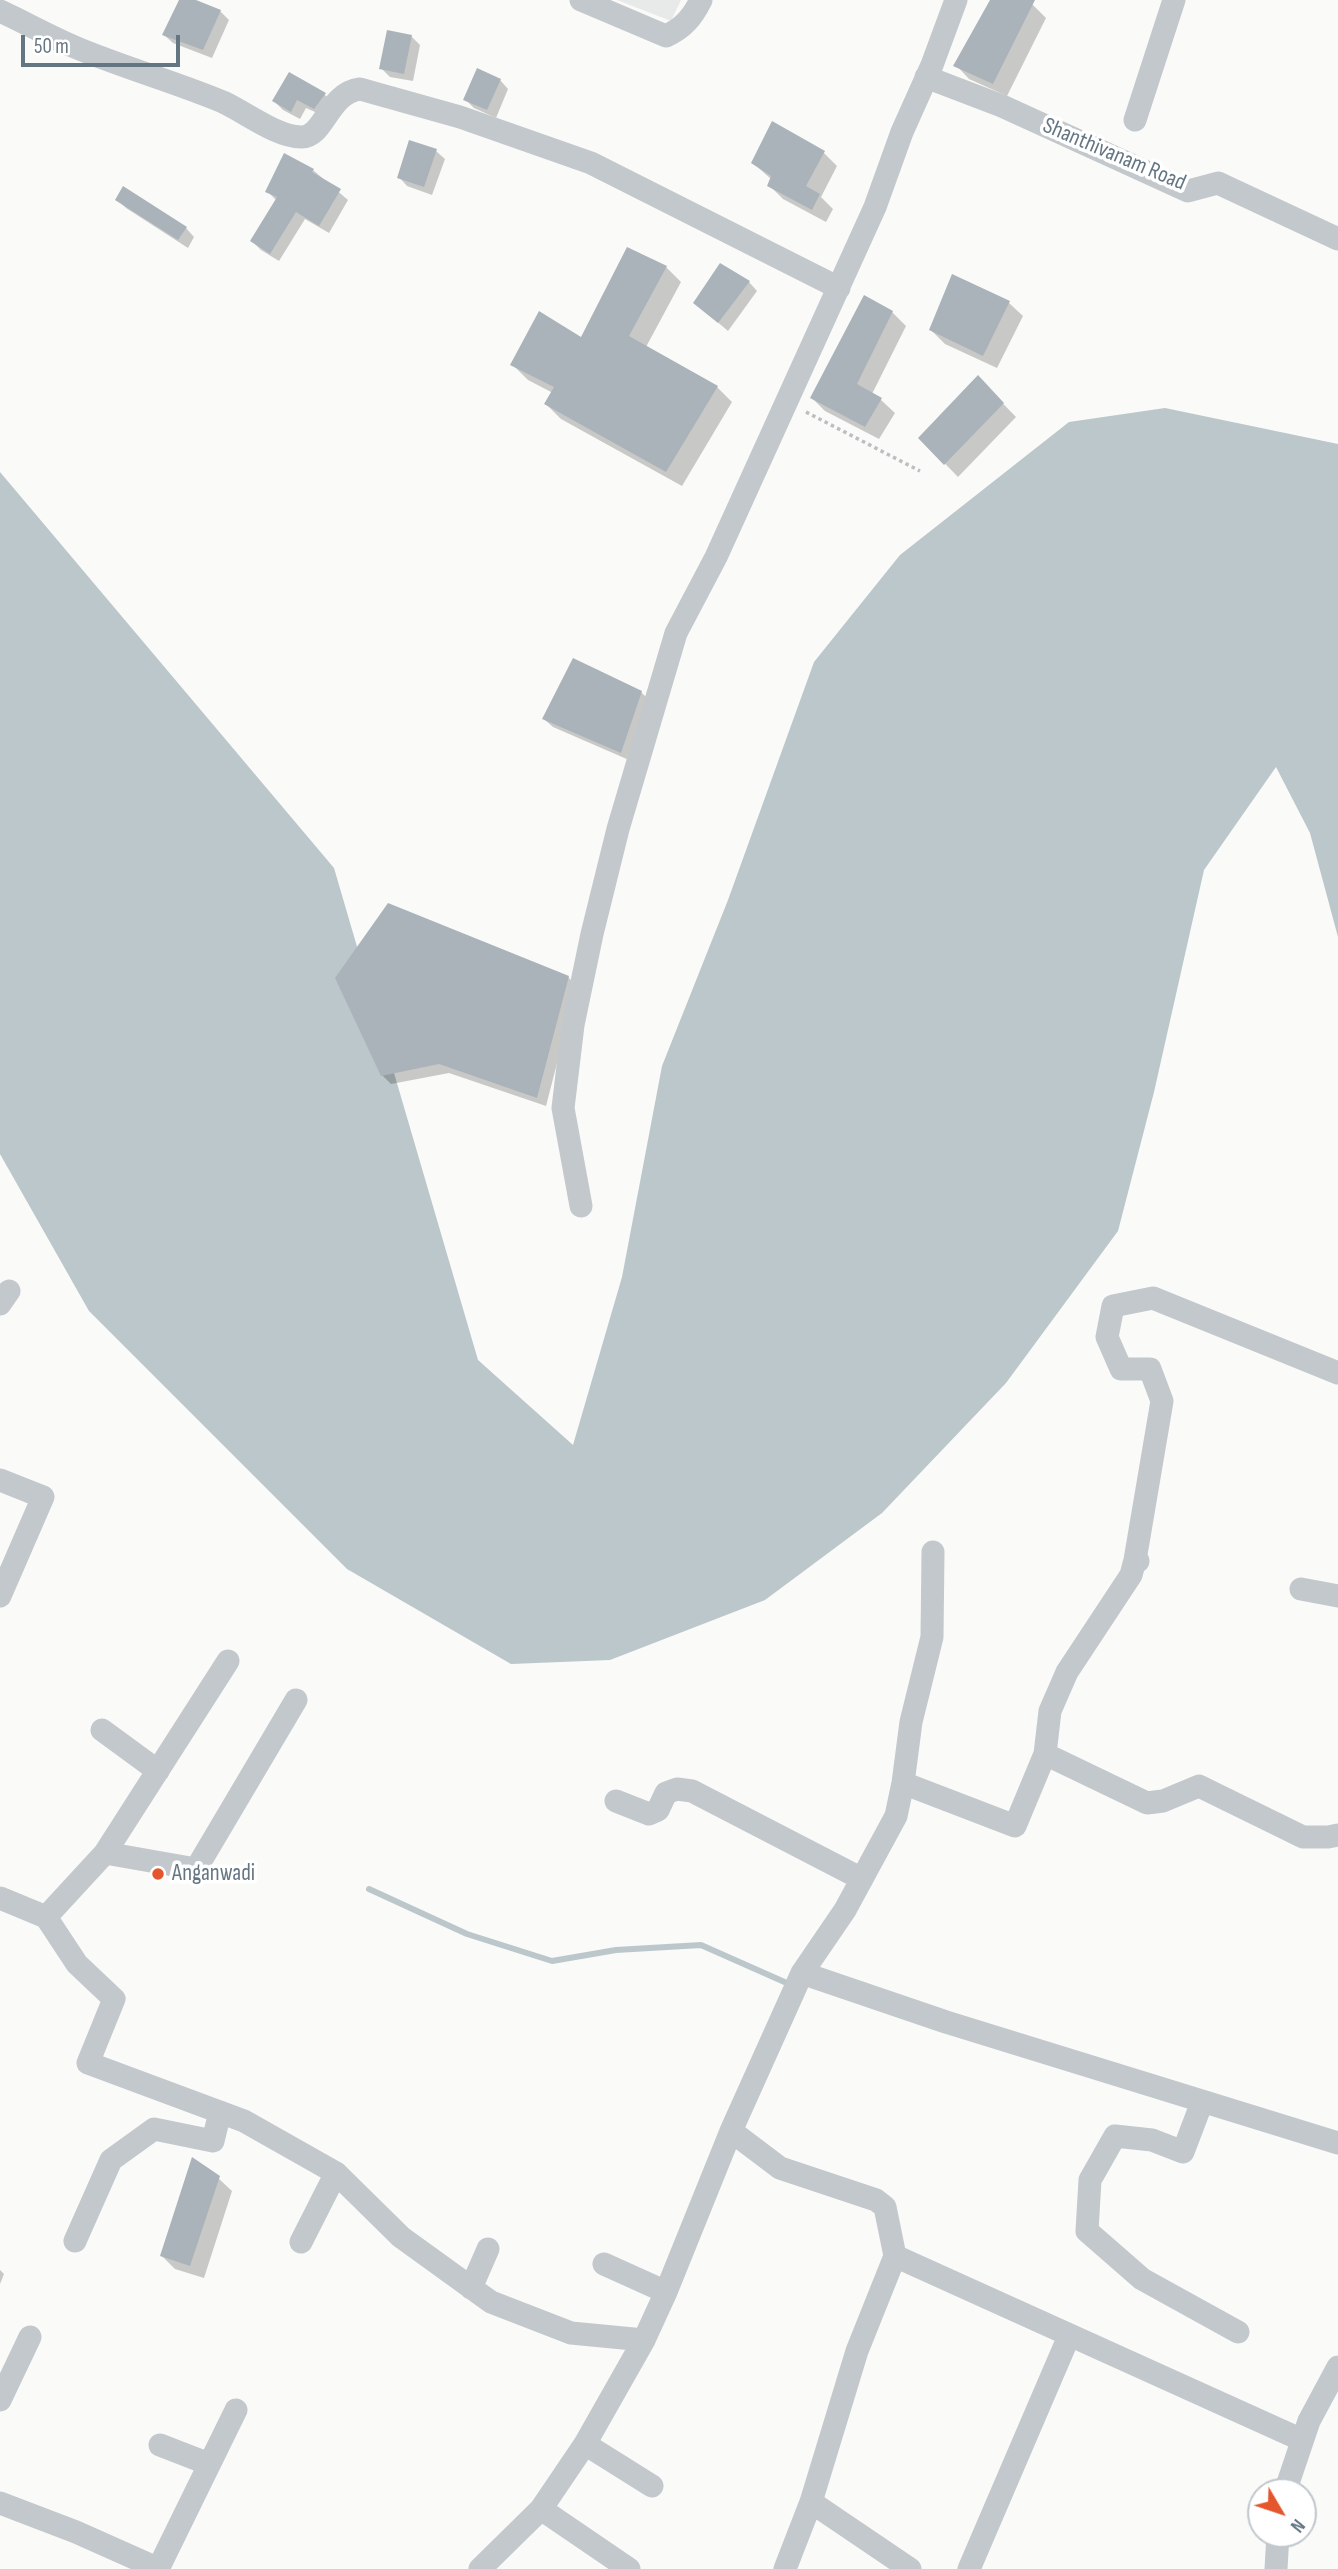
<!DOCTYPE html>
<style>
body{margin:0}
#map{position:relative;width:1338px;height:2569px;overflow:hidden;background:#fafaf8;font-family:"Sofia Sans Condensed",sans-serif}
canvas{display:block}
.north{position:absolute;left:1247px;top:2478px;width:70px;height:70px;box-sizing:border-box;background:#fff;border:2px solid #c1c8cd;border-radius:50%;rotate:129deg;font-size:19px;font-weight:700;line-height:28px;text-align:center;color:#657683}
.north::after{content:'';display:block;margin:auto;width:24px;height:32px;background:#e4572e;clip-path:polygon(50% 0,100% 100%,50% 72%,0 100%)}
.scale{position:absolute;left:21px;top:35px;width:159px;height:32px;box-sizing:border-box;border:4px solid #657683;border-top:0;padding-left:9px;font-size:21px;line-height:24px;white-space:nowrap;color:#657683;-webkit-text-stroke:5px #fff;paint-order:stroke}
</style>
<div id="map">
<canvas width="1338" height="2569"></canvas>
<div class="north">N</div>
<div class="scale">50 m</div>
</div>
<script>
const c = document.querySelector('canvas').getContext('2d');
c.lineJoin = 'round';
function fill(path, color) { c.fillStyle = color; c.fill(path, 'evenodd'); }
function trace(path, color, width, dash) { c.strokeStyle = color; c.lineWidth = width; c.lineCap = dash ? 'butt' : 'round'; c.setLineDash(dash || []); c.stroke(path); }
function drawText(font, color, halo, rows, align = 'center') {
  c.font = font + ' "Sofia Sans Condensed",sans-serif'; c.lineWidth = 7; c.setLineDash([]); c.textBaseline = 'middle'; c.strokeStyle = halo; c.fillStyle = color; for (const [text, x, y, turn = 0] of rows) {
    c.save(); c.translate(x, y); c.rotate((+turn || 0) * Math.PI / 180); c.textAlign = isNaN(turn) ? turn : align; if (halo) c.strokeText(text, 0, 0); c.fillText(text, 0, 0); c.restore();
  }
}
fill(new Path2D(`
 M617,0H681L671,21Z`), '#e8e9e9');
fill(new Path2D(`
 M1165,408L1338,444V937L1310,833L1276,767L1204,870L1154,1092L1118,1231L1006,1383L882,1513L765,1600L610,1660L511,1664L347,1569L89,1311L0,1154V472L334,868L478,1360L573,1445L622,1277L662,1066L728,900L814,662L900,555L1069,422Z`), '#bbc7cb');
fill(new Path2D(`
 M181,0H191L220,11L229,20L212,58L173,43L164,35Z
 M992,0H1021L1033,5L1046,18L1007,96L969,79L956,65Z
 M411,36L420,45L413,81L390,77L381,68Z
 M289,74L325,95L334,103L324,116L306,108L300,119L283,110L274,101Z
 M500,80L508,89L496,118L474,108L465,99Z
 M436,151L445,159L432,195L407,186L399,177Z
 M823,152L837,166L821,197L833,209L826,222L783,199L769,185L771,179L753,163Z
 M313,170L348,200L329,233L305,219L279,261L261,250L252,241L277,201L267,191Z
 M117,199L186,228L194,237L188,248L126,208Z
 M666,267L681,282L646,347L717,387L732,402L682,486L561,419L546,404L553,393L528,380L513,365L582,340Z
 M953,276L1009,303L1023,316L997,368L945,344L931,330Z
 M749,282L757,291L728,331L695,303Z
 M892,312L906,326L872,394L881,400L895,413L879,439L825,411L812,398Z
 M978,378L1016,417L958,477L920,438Z
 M641,692L650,701L629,760L553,727L544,719Z
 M568,977L577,986L546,1106L449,1073L391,1084L382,1075Z
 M218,2178L232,2191L204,2278L175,2269L162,2256Z
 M0,2270L4,2274L0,2284Z`), '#0003');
trace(new Path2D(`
 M369,1889L467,1934L552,1961L616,1950L701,1945L789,1984`), '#bbc7cb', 6);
fill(new Path2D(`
 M179,0H196L221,10L203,50L162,35Z
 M990,0H1035L993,84L953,66Z
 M387,30L412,35L404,74L379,69Z
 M477,68L501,79L487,110L463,100Z
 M289,72L326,93L314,109L297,100L291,112L272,101Z
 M772,121L825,151L806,186L820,194L812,210L767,186L771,176L751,163Z
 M409,140L437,149L424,187L397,178Z
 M284,153L314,169L312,172L341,189L319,226L296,212L270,254L250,241L277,197L265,192Z
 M123,186L187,227L178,240L115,200Z
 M627,247L667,266L629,336L718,386L666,472L544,404L554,387L510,365L539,311L581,337Z
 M720,263L750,281L718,323L693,303Z
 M952,274L1010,301L983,356L929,330Z
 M864,295L893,311L857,384L882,398L865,427L810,398Z
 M978,375L1004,403L944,465L918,438Z
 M573,658L642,691L621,753L542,719Z
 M388,903L569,976L537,1098L439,1064L381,1076L335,978Z
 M192,2157L220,2176L190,2266L160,2256Z`), '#aab3b9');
trace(new Path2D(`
 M806,412L920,471`), '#bbbfc2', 3.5, [3.5, 3.5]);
trace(new Path2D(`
 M581,0L666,36C683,28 692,18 701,0
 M0,11C26,23 51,37 77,48C125,68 175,82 223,102C245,112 277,137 301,137C324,138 328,93 360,89L460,117L591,163L839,288
 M926,77L1002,106L1188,191L1218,183L1338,239
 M1135,120L1174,0
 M581,1206L563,1108L573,1025L592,934L618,829L676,633L716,557L875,207L902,132L932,65L956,0
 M0,1304L9,1291
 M0,1480L43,1497L0,1596
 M1135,1560L1162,1401L1150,1369H1121L1107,1337L1113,1306L1153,1298L1338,1373
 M1301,1589L1338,1596
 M102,1730L158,1771
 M1045,1754L1050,1711L1067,1672L1131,1575L1135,1560L1138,1561
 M903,1783L1015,1826L1045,1754L1147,1803L1163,1801L1199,1786L1303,1837H1328L1338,1835
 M616,1801L649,1814L658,1810L666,1793L677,1789L692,1791L862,1879
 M105,1853L196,1869L296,1700
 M0,1898L46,1917L77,1964L114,1999L88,2063L244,2121L336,2173L401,2237L491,2302L571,2333L644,2340
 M46,1917L105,1853L228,1661
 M802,1973L946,2022L1338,2143
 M1202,2102L1183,2152L1152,2140L1115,2136L1090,2180L1087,2231L1142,2279L1238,2332
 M731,2131L780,2168L876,2200L885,2207L895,2256L857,2351L811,2502L785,2569
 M75,2241L111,2160L154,2129L213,2141L220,2112
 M301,2242L336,2173
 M895,2256L1302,2440
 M604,2264L666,2292
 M471,2288L488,2249
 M0,2400L30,2337
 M585,2444L652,2486
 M160,2445L209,2464
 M1285,2492L1309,2421L1338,2367
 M811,2502L910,2569
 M0,2503L76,2532L159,2569
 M541,2509L629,2569
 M158,2569L236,2410
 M480,2569L541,2509L585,2444L644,2340L666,2292L731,2131L802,1973L845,1910L896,1816L903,1783L911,1722L932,1637L933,1552
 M969,2569L1069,2336
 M1276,2569L1278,2534`), '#c3c8cc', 23);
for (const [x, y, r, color] of [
 [158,1874,7,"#e4572e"]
]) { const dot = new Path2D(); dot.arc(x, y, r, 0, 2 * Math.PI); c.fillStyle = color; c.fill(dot); trace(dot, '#fff', 2.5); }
drawText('23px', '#657683', '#fff', [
 ["Shanthivanam Road",1114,155,23]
]);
drawText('23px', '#657683', '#fff', [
 ["Anganwadi",172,1874]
], 'left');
</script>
